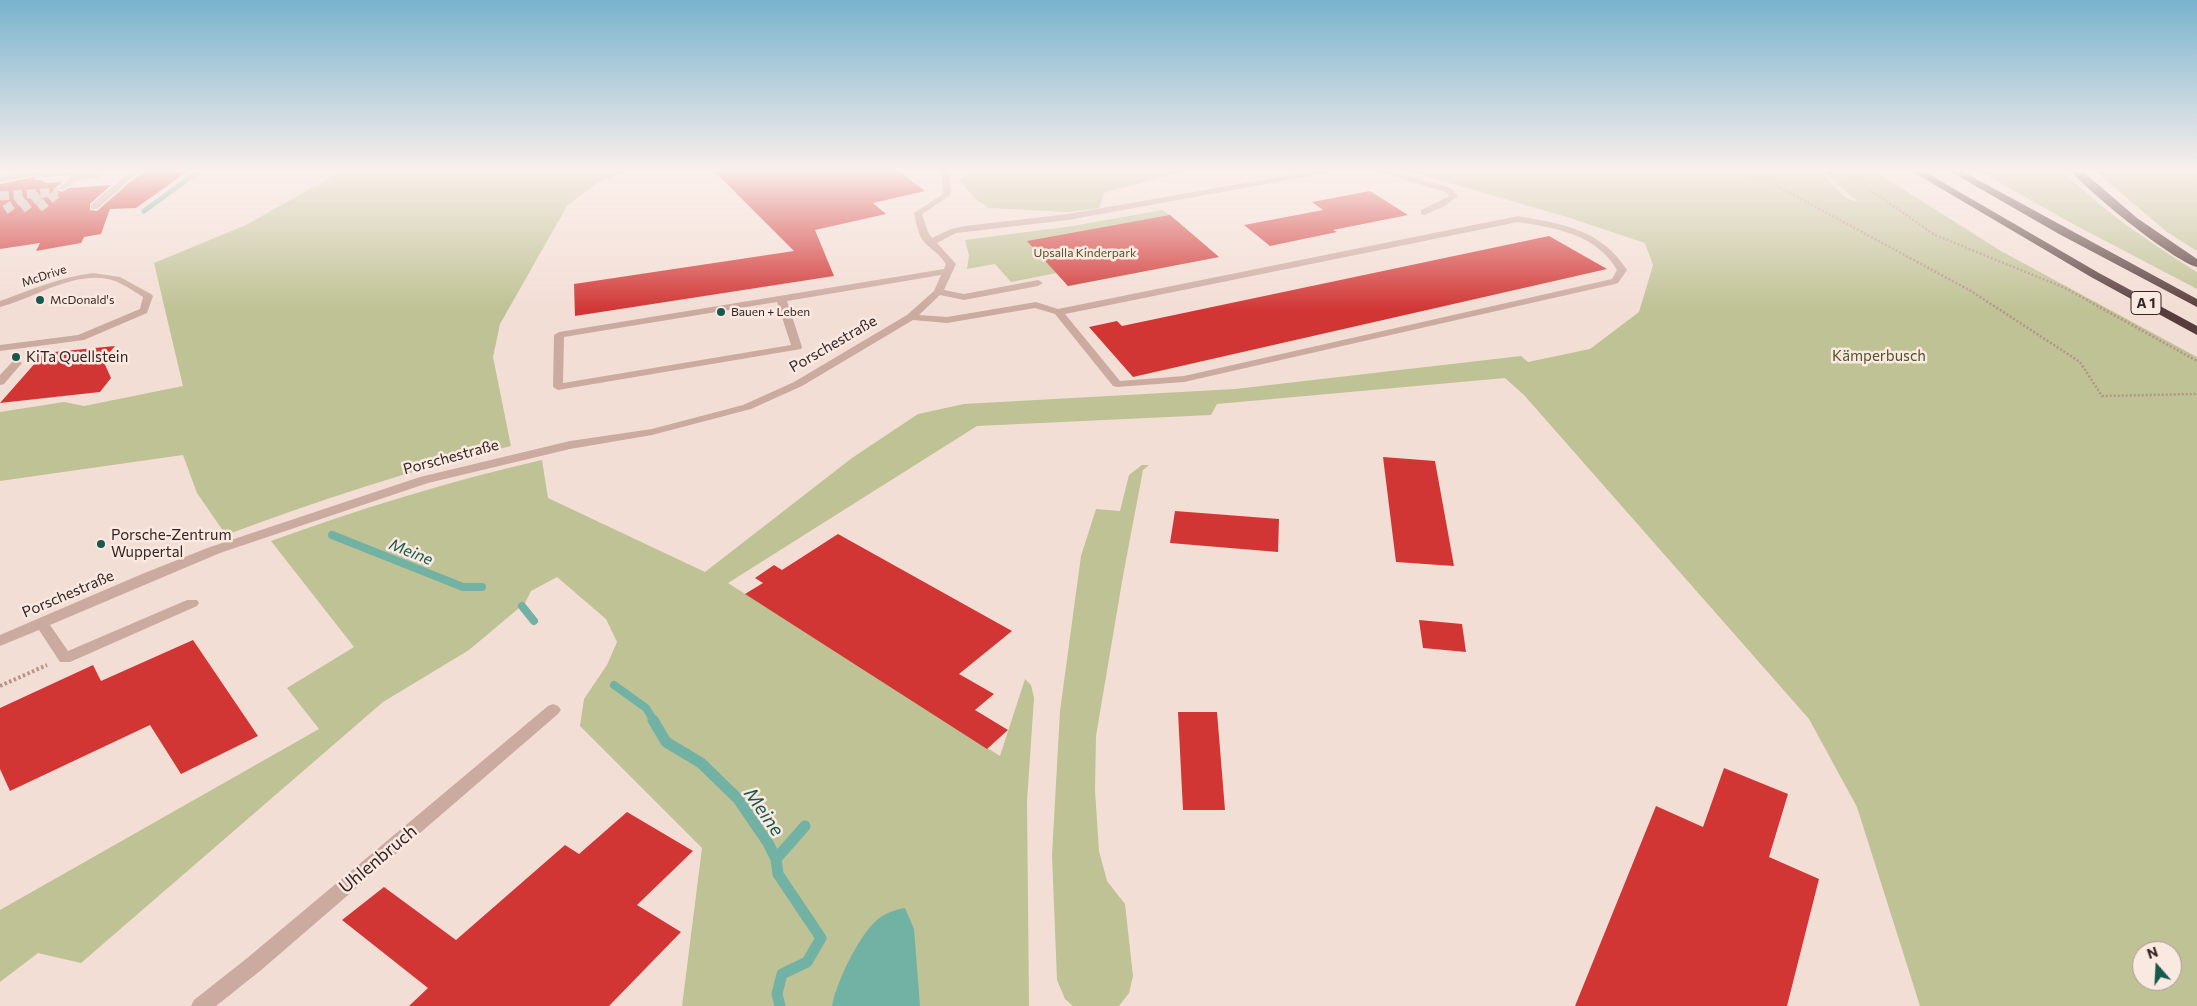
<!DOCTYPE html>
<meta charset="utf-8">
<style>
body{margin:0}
#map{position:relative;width:2197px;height:1006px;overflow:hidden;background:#f3ded5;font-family:Commissioner,sans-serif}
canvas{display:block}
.north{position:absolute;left:2132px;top:941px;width:50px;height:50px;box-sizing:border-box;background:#fae9e1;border:1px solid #ab9b95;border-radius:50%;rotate:341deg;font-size:14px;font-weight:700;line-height:20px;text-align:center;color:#342524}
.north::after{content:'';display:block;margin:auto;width:18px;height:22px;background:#17594e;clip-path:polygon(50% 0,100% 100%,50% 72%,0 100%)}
</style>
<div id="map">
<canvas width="2197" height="1006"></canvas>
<div class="north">N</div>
</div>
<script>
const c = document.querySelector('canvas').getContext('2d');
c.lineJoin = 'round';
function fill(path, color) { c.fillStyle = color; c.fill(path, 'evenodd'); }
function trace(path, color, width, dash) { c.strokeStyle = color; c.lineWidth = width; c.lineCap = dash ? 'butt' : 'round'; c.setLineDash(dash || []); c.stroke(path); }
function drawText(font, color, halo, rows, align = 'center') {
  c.font = font + ' Commissioner,sans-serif'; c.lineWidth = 5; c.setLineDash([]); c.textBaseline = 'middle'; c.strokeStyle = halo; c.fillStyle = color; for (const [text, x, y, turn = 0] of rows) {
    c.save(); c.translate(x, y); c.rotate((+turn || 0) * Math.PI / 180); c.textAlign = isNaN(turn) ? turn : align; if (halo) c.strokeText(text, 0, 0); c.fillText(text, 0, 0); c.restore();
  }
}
fill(new Path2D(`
 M345,169H637L598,182L567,206L500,324L493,357L511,446C413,469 320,500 226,535L197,493L183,455L0,481V412L64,402L84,406L183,386L154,263L246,225Z
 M975,169H1195L1105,192L1099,208L1068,212L989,208L974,198L959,180Z
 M1401,169H1818L1846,198L1858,202L1820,169H1871L2001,251L2197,357V1006H1920L1857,807L1809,719L1524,395L1505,378L1217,404L1211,415L977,426L728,583L1000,756L1025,679L1031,685L1034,698L1027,801L1029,1006H682L702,848L580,726L584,699L607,665L617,642L606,619L557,577L531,591L525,603L469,650L383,702L81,963L38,953L0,982V910L319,729L287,688L354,647L271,541C360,509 449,481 542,460L548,498L705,572L852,458L918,414L964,404L1235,389L1521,356L1528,362L1590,349L1639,312L1653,265L1645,243L1567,217ZM2142,951H2172V981H2142Z
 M1975,169H2061C2101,210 2149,242 2197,272V289L2075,225Z
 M2093,169H2197V251L2167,232Z
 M1162,210L1170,215L1219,257L1068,286L1057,273L1011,282L995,264L967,269L969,255L965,240L1073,226Z
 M1142,465H1149L1143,470L1123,576L1096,736L1095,790L1099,851L1107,881L1125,904L1133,976L1129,993L1119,1006H1073L1065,999L1057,980L1052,855L1060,711L1081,556L1096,509L1120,511L1129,475Z`), '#bec294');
fill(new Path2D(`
 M905,908L914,929L920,1006H832C836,983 859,935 877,920C885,913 894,910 905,908Z`), '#72b2a5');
trace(new Path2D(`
 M144,211L202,169`), '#72b2a5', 5);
trace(new Path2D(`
 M332,535L463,587H482
 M522,606L534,621
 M614,685L646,708L654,721`), '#72b2a5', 8);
trace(new Path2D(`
 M653,720L666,742L701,763L738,799L768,843L776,859L778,874L821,938L807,962L782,974L777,994L780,1006
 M776,859L805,826`), '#72b2a5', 11);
fill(new Path2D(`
 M149,169H191L136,208L110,209L101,234L84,237L81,243L36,251L40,243L0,249V184L34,177L36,180H42L46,183L62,182L54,189L62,192L69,188L111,185L90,204V210L97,211L130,182Z
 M712,169H896L925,191L873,203L886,214L815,230L834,276L575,316L574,284L794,251Z
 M1370,191L1408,215L1333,230L1337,232L1270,246L1244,225L1323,210L1312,202Z
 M1170,215L1219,257L1068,286L1027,241Z
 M1549,236L1607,269L1133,377L1089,327L1117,321L1122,326Z
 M115,346L103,360L111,378L100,392L0,403L44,353Z
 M1383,457L1435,461L1454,566L1396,562Z
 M1175,511L1279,519L1278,552L1170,543Z
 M838,534L1012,631L959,674L994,694L975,710L1008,730L987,749L745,594L763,583L755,578L774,565L782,570Z
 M1419,620L1462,624L1466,652L1423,648Z
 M193,640L258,736L181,774L150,725L10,791L0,769V708L93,665L101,681Z
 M1178,712H1217L1225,810H1183Z
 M1724,768L1788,794L1769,857L1819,879L1787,1006H1575L1656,806L1703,827Z
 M627,812L693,851L637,905L681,932L609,1006H409L428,988L342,920L384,887L456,940L565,845L579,854Z`), '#d13635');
trace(new Path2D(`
 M0,196L58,192
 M39,208L59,192
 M22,209L43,193
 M5,210L26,195`), '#cdb9b2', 9, [9, 4.5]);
trace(new Path2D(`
 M1727,169L1764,179L1971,291L2080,362L2102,396L2197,394
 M1840,169L1935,235L2065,288L2197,361`), '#b7938a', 2.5, [2, 2]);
trace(new Path2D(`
 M0,686L47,665`), '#b7938a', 4, [2.5, 2.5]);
fill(new Path2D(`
 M40,169L50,170L42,173L67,170L82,171V175L97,174L101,176L97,178L78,180L63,190L59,188L74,175L39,178H36V175L0,182V178Z
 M133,169H142L97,209H91V205Z
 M941,169H949L951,195L922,214L928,232L932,238L951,229L965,226L1068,214L1325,169H1342L1338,171L1068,220L965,232L956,233L937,243L956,264L944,290L964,294L1038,280L1043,283L1038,286L964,300L940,295L919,315L947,317L1036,302L1058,309L1518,216C1562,224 1601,229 1627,270L1618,283L1615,284L1184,382L1117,387L1113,386L1055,314L1035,308L947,323L913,320L802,386L751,409L652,435L570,449L428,483L220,553L50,625L68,651L187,600H197L199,603L197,606L70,662H60L39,630L0,646V635L142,574L210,547L420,477L570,441L652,429L743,405L794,382L907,315L934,291L941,275L787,301L802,347L801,349L558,390L553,387L554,335L559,332L944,269L946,264C941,256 934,251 927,245C919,239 916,223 914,213L943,194ZM1518,222C1556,228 1596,234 1617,270L1612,279L1184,376L1120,381L1065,314ZM777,302L791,345L563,383L564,337Z
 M1342,169H1384L1451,188L1458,196L1443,207L1424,215L1421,214V210L1449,196L1445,192L1379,172L1346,171Z
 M93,273L120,277L151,294L153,296L147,313L84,340L0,351V345L78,335L140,309L143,297C132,290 121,282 108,279C71,272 35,298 0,307V301C31,290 60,277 93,273Z
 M17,360L22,363L4,384L0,385V375L13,361Z
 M553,704L558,706L561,710L558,714L260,971L216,1006H191L194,1000L246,959L548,706Z`), '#cbaaa0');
fill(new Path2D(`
 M1908,169H1920L2099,273L2197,326V335L2091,277Z
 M1946,169H1958L2197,299V307L2059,234Z
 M2069,169H2080L2137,218L2197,259V267C2173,261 2086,190 2069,169Z`), '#563c3a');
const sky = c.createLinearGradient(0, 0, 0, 310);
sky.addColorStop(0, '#79b3cd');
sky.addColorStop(0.55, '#faf0ec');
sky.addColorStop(1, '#faf0ec00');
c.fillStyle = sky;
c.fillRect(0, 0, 2197, 310);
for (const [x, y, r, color] of [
 [40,300,5,"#17594e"],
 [721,312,5,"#17594e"],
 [16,357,5,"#17594e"],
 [101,544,5,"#17594e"]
]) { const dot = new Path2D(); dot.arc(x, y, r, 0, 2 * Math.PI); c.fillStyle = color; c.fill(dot); trace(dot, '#fae9e1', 2); }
drawText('12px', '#4e5526', '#fae9e1', [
 ["Upsalla Kinderpark",1085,253]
]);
drawText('12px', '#342524', '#fae9e1', [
 ["McDrive",44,276,-18]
]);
drawText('12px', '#342524', '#fae9e1', [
 ["McDonald's",50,300],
 ["Bauen + Leben",731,312]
], 'left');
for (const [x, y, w] of [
 [2146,303,30]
]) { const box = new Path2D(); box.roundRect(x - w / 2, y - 11.5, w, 23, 4); c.fillStyle = '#fae9e1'; c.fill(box); trace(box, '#342524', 1); }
drawText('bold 14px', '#342524', null, [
 ["A 1",2146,303]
]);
drawText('15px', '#342524', '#fae9e1', [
 ["Porschestraße",833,344,-30],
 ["Porschestraße",451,457,-15],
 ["Porschestraße",68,594,-23]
]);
drawText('15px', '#4e5526', '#fae9e1', [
 ["Kämperbusch",1879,356]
]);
drawText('15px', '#342524', '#fae9e1', [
 ["KiTa Quellstein",26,357],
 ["Porsche-Zentrum",111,535],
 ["Wuppertal",111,552]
], 'left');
drawText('italic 16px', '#17594e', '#fae9e1', [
 ["Meine",411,552,22]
]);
drawText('18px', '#342524', '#fae9e1', [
 ["Uhlenbruch",378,859,-40]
]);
drawText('italic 19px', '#17594e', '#fae9e1', [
 ["Meine",764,812,55]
]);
</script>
